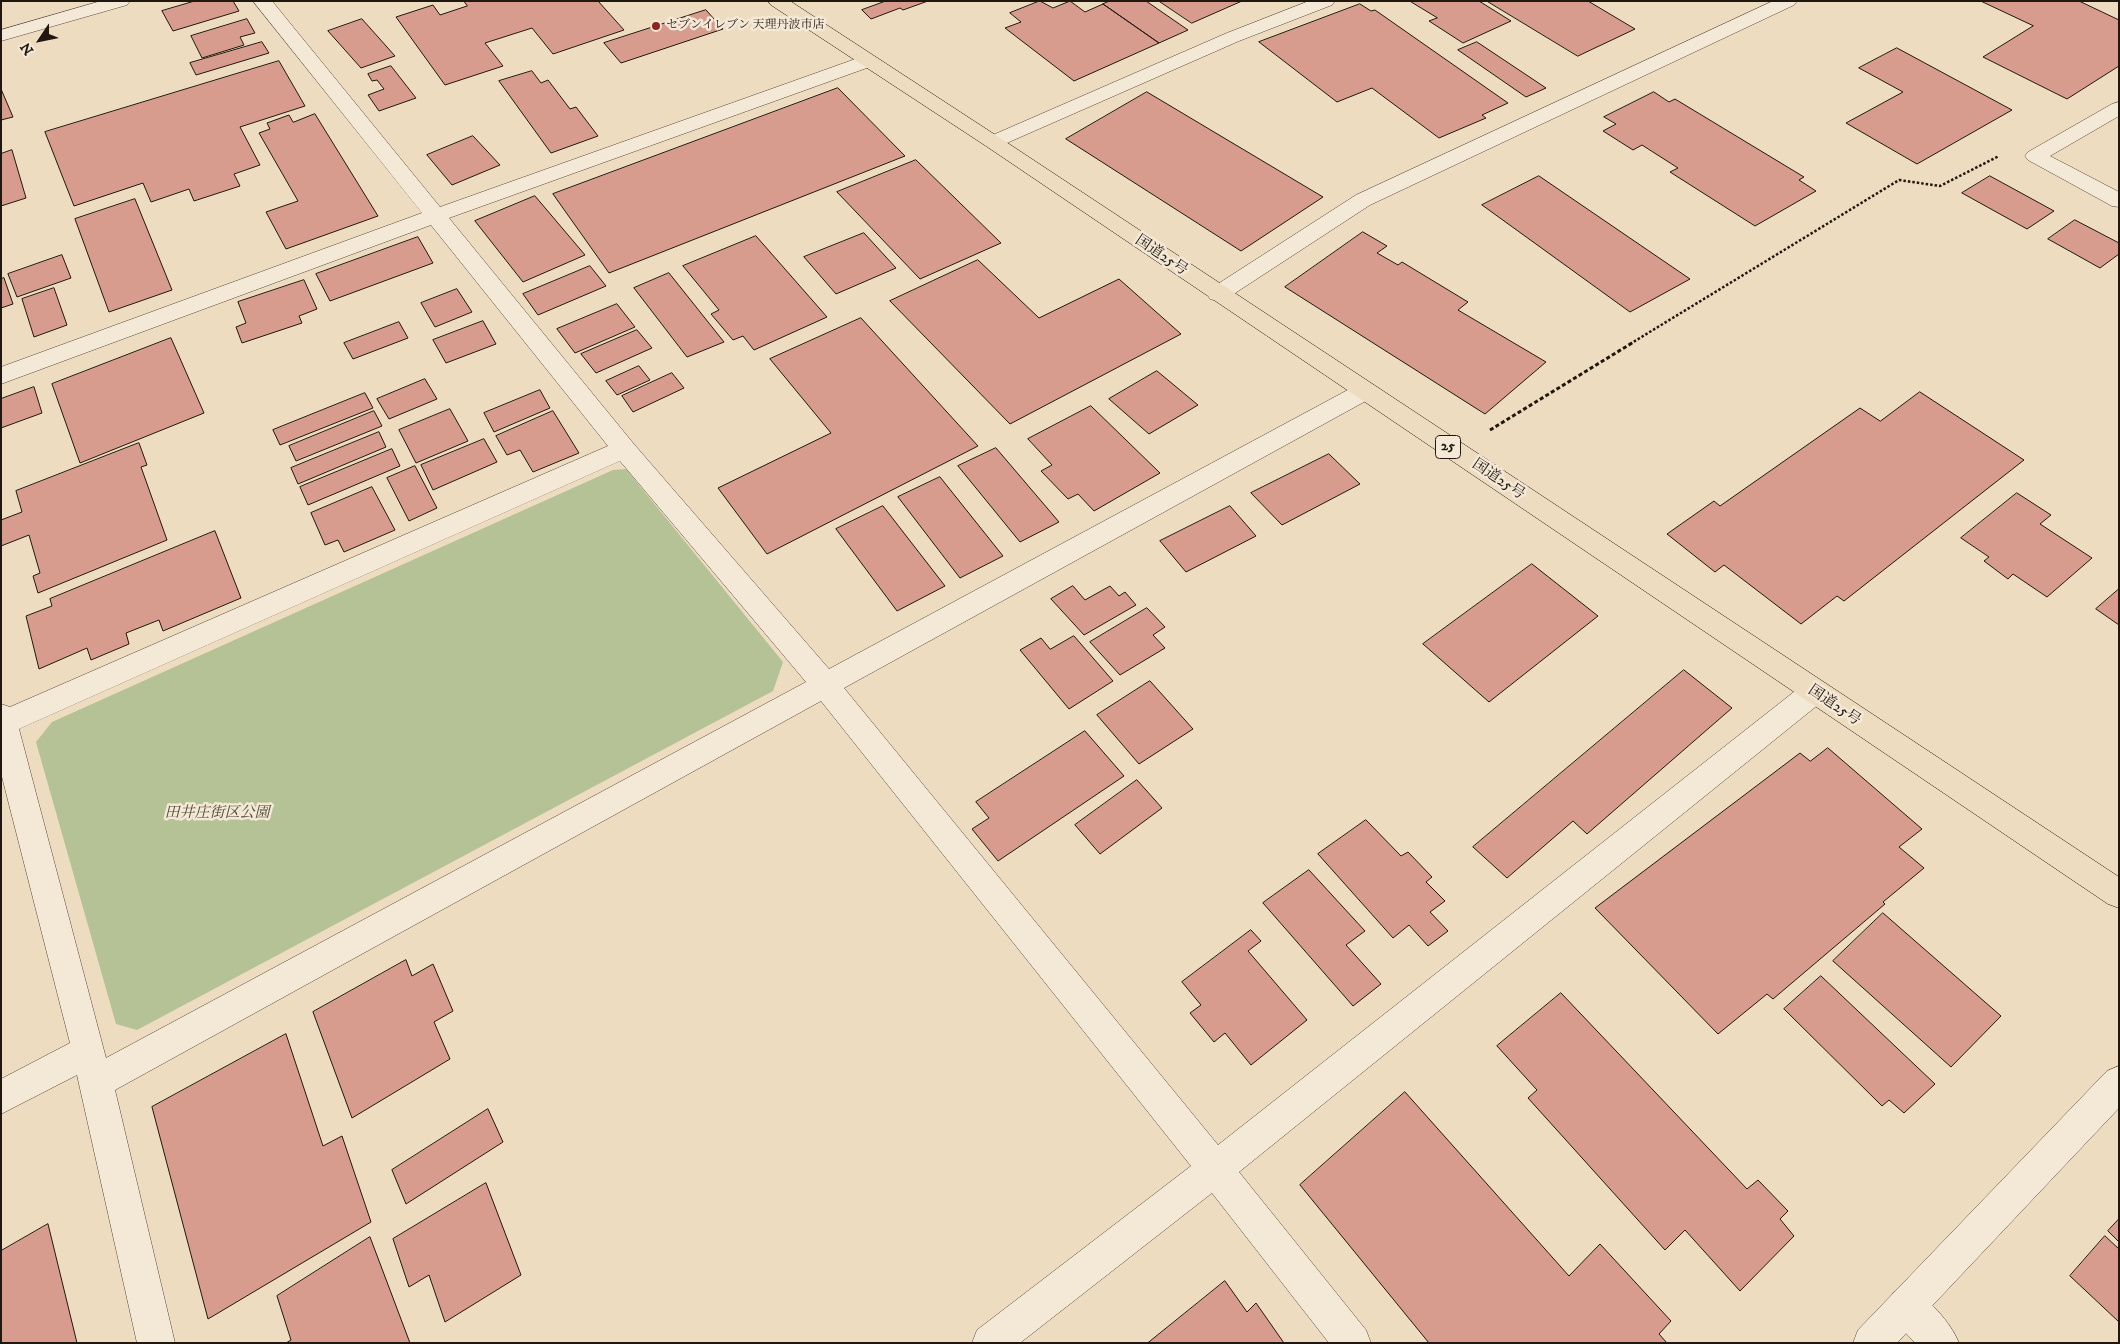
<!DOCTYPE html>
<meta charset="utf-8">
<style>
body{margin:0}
#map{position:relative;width:2120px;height:1344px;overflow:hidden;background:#eedcc0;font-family:"IM FELL DW Pica",serif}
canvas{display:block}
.frame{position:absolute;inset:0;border:2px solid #20180f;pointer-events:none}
.north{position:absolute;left:15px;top:15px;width:50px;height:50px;-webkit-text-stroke:4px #f4e8d6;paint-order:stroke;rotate:236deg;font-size:14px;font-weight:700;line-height:20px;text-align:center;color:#20180f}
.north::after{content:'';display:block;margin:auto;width:18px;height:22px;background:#20180f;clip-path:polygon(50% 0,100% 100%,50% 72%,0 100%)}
</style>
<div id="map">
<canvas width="2120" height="1344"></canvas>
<div class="frame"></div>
<div class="north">N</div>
</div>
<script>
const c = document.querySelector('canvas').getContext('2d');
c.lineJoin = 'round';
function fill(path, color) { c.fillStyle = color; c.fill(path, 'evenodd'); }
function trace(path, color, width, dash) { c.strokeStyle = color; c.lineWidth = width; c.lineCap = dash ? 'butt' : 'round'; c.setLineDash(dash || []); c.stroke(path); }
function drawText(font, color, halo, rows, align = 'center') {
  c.font = font + ' "IM FELL DW Pica","Noto Serif JP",serif'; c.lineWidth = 5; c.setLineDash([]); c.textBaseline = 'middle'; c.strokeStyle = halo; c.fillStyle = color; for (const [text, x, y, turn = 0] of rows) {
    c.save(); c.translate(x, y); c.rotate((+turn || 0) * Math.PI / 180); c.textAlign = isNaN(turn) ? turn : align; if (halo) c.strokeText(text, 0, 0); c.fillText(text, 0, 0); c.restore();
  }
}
fill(new Path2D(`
 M626,469L783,662L773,691L137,1030L116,1024L36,742L52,722L613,470Z`), '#b4c296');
const building = new Path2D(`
 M195,1H233L239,11L173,31L162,11Z
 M464,1H598L624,30L553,54L532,28L485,43L503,66L445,85L396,17L433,5L440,15L467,6Z
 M886,1H928L903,10L900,8L871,19L862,10Z
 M1040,1L1053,8L1070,1L1085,12L1103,4L1159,43L1074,81L1005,28L1021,22L1010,13Z
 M1110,1H1146L1188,30L1159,43L1103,4Z
 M1159,1H1242L1192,23Z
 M1410,1H1479L1511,21L1463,43L1429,21L1437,18Z
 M1487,1H1588L1635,29L1578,56Z
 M1981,1H2079L2119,20V66L2067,99L1983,57L2033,26Z
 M1360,4L1371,11L1375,10L1508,103L1482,115L1486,118L1439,138L1372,88L1337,102L1259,42Z
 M706,10L723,29L621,63L604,43Z
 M247,19L255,33L240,37L244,45L202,58L191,36Z
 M362,19L395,56L361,68L328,31Z
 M262,42L269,53L196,75L190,63Z
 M1477,42L1546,88L1526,97L1458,50Z
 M1897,48L2012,110L1917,164L1846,123L1903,92L1859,68Z
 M279,61L305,106L240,127L260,165L234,174L240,186L194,201L189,189L151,202L143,183L74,206L45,132Z
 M391,66L416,98L379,111L368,95L384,89L377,80L372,81L368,74Z
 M532,71L541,83L548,80L570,109L576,107L598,136L551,153L499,81Z
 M838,88L905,156L609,273L553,194Z
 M1,89L13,117L1,120Z
 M1147,92L1323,197L1241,251L1066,139Z
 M1654,92L1669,102L1675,99L1804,177L1799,180L1816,191L1755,226L1670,172L1678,168L1642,145L1633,150L1603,131L1616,124L1604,117Z
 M315,114L378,216L286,249L266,212L298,201L259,133L270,129L267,123L289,115L293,122Z
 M473,136L500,165L452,185L427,155Z
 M12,150L26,198L1,206V154Z
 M916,160L1001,243L920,279L837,192Z
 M1539,176L1690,279L1630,312L1482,205Z
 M1990,176L2054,211L2027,229L1962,193Z
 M535,196L585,255L523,282L475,221Z
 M135,199L172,290L109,312L75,219Z
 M2075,220L2119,243V254L2100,268L2048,239Z
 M1363,232L1387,246L1377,253L1398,265L1402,262L1468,302L1458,310L1546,362L1485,414L1285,287Z
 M864,233L896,268L836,294L804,257Z
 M756,236L827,317L754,350L743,336L733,340L711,314L719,310L683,266Z
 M418,237L433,263L330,301L316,274Z
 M62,255L71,278L17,297L8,274Z
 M978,260L1039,318L1119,279L1181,334L1010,424L890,301Z
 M590,266L606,286L538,315L523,294Z
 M669,273L724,342L687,357L634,288Z
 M4,278L13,304L1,308V279Z
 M304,280L317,309L299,316L302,323L242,343L236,327L246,323L238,302Z
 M54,288L67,325L34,337L22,299Z
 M457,289L472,312L435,327L421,303Z
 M617,304L635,327L575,353L557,329Z
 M861,318L978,446L767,554L718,488L831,433L770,359Z
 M483,321L496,344L446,363L433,340Z
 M399,322L408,338L353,359L344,343Z
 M637,330L652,348L596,373L581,354Z
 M171,338L204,413L80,463L52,384Z
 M639,366L650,380L617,395L606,381Z
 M1157,371L1198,405L1149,434L1109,399Z
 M672,373L684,388L633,412L622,396Z
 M425,379L437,399L389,419L377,399Z
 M34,387L42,413L1,428V399Z
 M540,390L550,408L494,432L484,413Z
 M1920,392L2024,460L1844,601L1837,596L1801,624L1724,565L1715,572L1667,534L1714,501L1720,506L1860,408L1880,421Z
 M365,393L373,408L280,445L273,430Z
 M1091,406L1160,473L1094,511L1078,494L1068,499L1041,471L1052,465L1028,439Z
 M450,409L468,441L416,463L399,430Z
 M374,411L382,426L296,461L289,446Z
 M553,411L579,453L533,472L520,450L507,455L496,436Z
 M379,432L386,447L298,484L291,468Z
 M484,439L497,462L433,490L421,465Z
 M139,443L147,465L141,467L167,540L38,593L33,576L40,573L29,535L1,546V520L22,512L16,491Z
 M996,448L1059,522L1020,542L958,466Z
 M392,449L400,466L308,505L300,487Z
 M1329,454L1360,484L1282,525L1251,493Z
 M415,466L437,508L409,521L387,478Z
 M940,477L1003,556L960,578L898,497Z
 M372,487L395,530L344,552L338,540L325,545L311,513Z
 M2017,493L2051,515L2040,524L2092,558L2047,597L2013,574L2008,579L1984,561L1989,557L1961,538Z
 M883,506L945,586L897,611L836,529Z
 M1230,506L1256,536L1186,572L1160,541Z
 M215,531L241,598L163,631L159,620L126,633L129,644L91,660L87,648L39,669L26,616L52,606L50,599Z
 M1532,564L1598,616L1489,702L1423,644Z
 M1073,586L1085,600L1110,586L1119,596L1125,592L1136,605L1084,635L1051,599Z
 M2119,589V625L2096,609Z
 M1147,608L1165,627L1153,635L1165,648L1120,675L1090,642Z
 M1074,636L1113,681L1069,709L1020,650L1041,638L1050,649Z
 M1684,670L1732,708L1587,834L1573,821L1507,878L1473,847Z
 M1150,681L1193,729L1139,764L1097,715Z
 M1085,731L1124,776L998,861L972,829L989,818L976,802Z
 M1828,748L1922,829L1899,847L1924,868L1883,902L1885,904L1773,999L1767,994L1718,1034L1595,908L1800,753L1810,761Z
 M1137,780L1162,808L1100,854L1075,825Z
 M1366,820L1401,856L1408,852L1432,877L1426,882L1445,901L1430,912L1448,931L1428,946L1409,925L1393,938L1318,854Z
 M1309,870L1365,931L1346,945L1381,984L1353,1006L1263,903Z
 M1883,913L2001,1016L1951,1067L1833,961Z
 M1251,930L1261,941L1248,951L1307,1020L1251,1065L1225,1033L1214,1042L1190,1013L1201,1005L1182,982Z
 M406,960L412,976L433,964L453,1011L434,1022L450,1059L352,1118L313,1012Z
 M1821,976L1935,1084L1904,1113L1889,1100L1882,1106L1784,1009Z
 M1561,993L1747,1189L1758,1180L1788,1211L1780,1219L1794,1236L1740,1291L1685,1230L1665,1250L1528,1098L1537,1090L1497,1046Z
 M286,1034L323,1146L342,1136L371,1222L208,1319L152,1107Z
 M1405,1092L1569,1276L1600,1244L1671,1321L1659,1334L1667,1343H1429L1300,1185Z
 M488,1109L503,1142L406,1204L392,1170Z
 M486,1183L521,1275L445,1322L429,1275L409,1287L393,1239Z
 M2119,1219V1242L2108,1231Z
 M48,1224L77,1343H1V1251Z
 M2105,1236L2119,1249V1322L2070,1276Z
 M370,1237L410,1343H286L291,1340L277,1296Z
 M1225,1281L1247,1312L1256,1303L1284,1343H1148Z`);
fill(building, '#d89c8f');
trace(building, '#20180f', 1);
const minor = new Path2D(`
 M253,1H272L440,207L861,57L868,55L875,57L877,61L875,65L449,218L633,443L829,669L1357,385L1365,383L1373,385L1377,391L1373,397L844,688L1218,1145L1804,684L1814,680L1824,684L1828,692L1824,700L1239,1172L1366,1330L1371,1343H1329L1212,1193L1020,1343H972L977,1330L1191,1166L821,701L115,1090L175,1343H137L77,1075L1,1114V1079L70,1043L1,773V704L10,707L608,446L431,225L1,384V367L422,213ZM620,461L806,682L106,1058L19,729Z
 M1309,1H1335L1332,5L1239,41L1000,146L993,148L986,146L983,142L986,138L1227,33Z
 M1773,1H1797L1794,5L1370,205L1226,299L1218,301L1210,299L1207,294L1210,289L1356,195Z
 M2119,102V116L2050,156L2119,192V207L2112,206L2028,160L2025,156L2028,152L2112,104Z
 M1906,1288C1928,1297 1950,1321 1959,1343H1915L1893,1319L1888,1306L1893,1293Z`);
const tertiary = new Path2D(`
 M101,1H130L127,5L1,41V30Z
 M2119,1066V1108L1897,1343H1853L1858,1330L2107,1071Z`);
const trunk = new Path2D(`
 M768,1H790L1000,138L2119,877V908L2108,904L986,146L771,5Z`);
trace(minor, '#54493b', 1);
trace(tertiary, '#54493b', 1);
trace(trunk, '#20180f', 1);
trace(new Path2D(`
 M1630,344L1899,180L1940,186L1999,156`), '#20180f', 2.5, [2.5, 2]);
trace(new Path2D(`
 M1490,430L1632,343`), '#20180f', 3, [4, 2.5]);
fill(minor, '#f4e8d6');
fill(tertiary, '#f4e8d6');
fill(trunk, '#eedcc0');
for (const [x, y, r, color] of [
 [656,26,5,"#8f2418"]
]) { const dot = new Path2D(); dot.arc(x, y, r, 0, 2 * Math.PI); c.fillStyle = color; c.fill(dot); trace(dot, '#f4e8d6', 2); }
drawText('12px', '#20180f', '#f4e8d6', [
 ["セブンイレブン 天理丹波市店",666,26]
], 'left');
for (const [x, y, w] of [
 [1448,447,25]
]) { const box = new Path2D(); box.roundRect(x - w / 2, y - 11.5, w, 23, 4); c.fillStyle = '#f4e8d6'; c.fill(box); trace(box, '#20180f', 1); }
drawText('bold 14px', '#20180f', null, [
 ["25",1448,447]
]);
drawText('15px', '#20180f', '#f4e8d6', [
 ["国道25号",1161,256,34],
 ["国道25号",1498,480,34],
 ["国道25号",1834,706,34]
]);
drawText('italic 15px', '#4c4b38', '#f4e8d6', [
 ["田井庄街区公園",217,814]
]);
</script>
